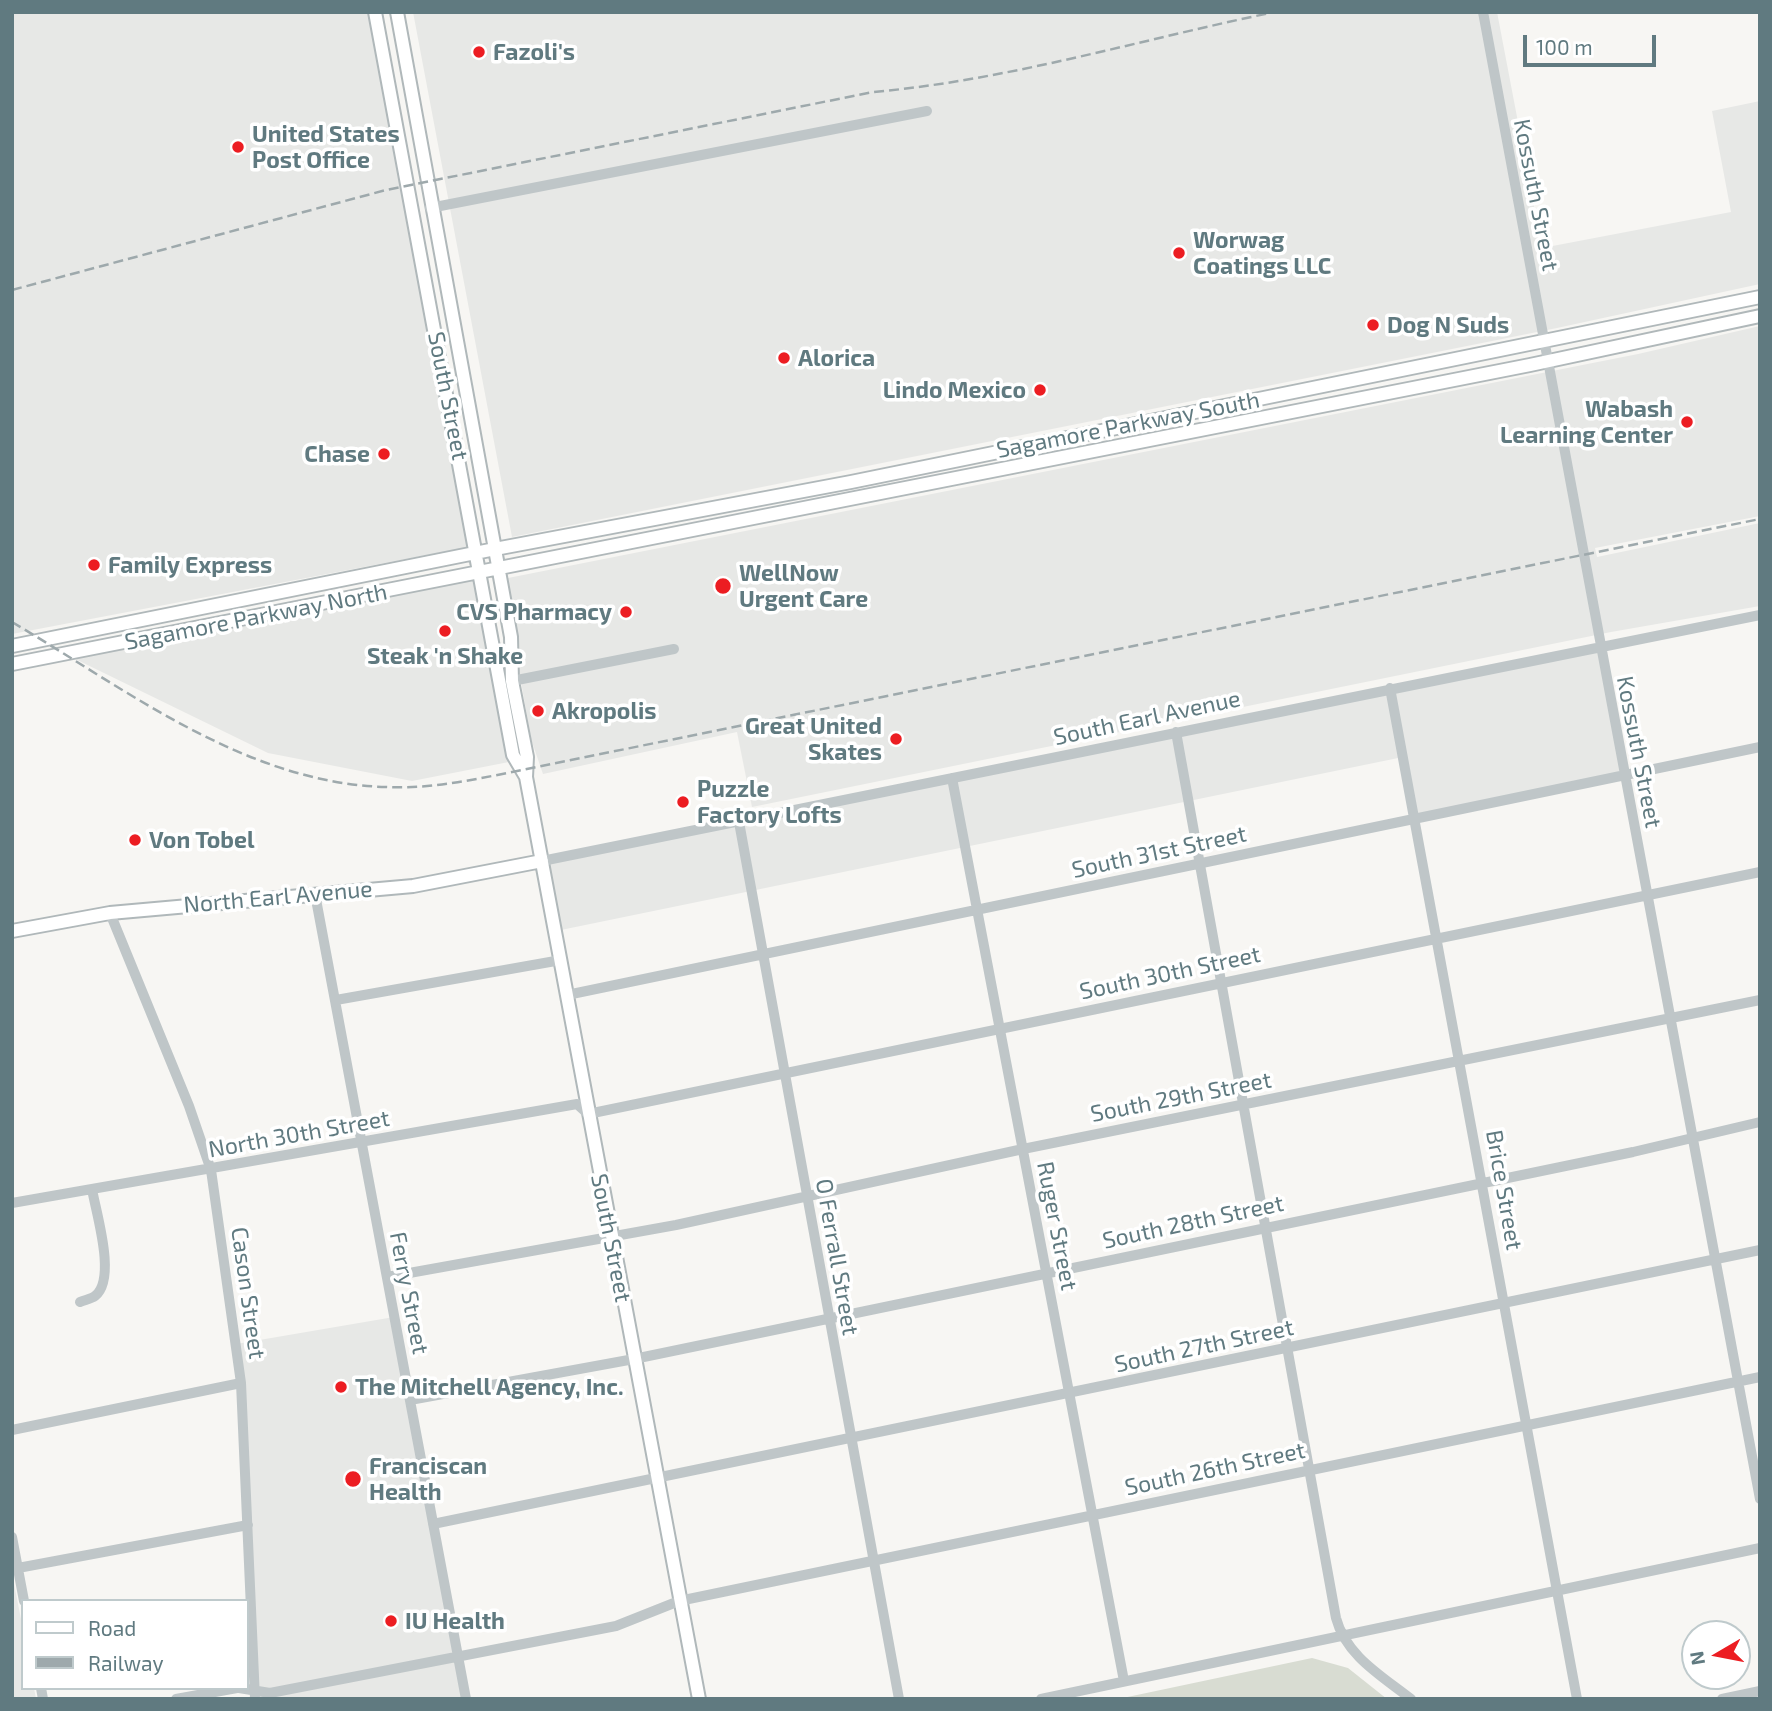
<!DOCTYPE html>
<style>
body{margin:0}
#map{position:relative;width:1772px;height:1711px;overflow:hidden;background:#f7f6f3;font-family:"Exo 2",sans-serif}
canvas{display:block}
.frame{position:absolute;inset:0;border:14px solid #607a80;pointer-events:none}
.legend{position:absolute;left:21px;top:1599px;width:228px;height:91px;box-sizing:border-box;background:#fff;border:2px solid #bfcacc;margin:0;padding:9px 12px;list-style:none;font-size:21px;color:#607a80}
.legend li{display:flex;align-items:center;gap:14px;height:35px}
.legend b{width:35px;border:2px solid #bfcacc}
.north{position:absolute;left:1681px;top:1620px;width:70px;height:70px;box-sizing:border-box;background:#fff;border:2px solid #bfcacc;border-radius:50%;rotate:260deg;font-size:19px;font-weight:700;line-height:28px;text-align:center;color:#607a80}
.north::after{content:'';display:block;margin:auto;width:24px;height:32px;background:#ec1d22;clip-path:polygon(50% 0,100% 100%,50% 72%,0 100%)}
.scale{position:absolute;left:1523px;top:35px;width:133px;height:32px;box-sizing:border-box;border:4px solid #607a80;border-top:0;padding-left:9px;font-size:21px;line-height:24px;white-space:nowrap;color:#607a80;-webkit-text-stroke:5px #fff;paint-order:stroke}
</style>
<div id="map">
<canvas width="1772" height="1711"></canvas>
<div class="frame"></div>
<ul class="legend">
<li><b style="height:9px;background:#fff"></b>Road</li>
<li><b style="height:9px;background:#9ea9ac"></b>Railway</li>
</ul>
<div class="north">N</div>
<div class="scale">100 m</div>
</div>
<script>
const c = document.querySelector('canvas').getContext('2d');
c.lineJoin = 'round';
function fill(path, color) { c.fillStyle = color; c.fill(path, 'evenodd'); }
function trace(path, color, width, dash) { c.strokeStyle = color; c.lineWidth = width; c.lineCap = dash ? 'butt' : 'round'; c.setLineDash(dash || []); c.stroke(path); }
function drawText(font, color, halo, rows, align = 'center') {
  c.font = font + ' "Exo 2",sans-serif'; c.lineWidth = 7; c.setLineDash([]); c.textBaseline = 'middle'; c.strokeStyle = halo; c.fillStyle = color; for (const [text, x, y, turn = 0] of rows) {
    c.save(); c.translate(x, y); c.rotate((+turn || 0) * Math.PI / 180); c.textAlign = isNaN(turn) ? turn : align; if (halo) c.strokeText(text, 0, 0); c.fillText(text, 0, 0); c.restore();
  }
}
fill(new Path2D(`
 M12,12H371L469,547L12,634Z
 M413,12H1497L1542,248L1731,212L1712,111L1760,101V284L1557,328L512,537Z
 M1760,326V516L1595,548L1597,557L1760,523V606L1611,632L752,807L737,732L543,774L531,739L503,579L1638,354Z
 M481,573L514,761L412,781L268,753L65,654Z
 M1600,645L1624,775L1416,819L1403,757L556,931L542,861Z
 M394,1317L466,1699H255L236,1344Z
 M12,1574L23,1629V1688H34L36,1699H12Z`), '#e7e8e6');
fill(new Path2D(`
 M1312,1658L1348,1668L1387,1699H1118Z`), '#d8dcd2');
const major = new Path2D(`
 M375,12L513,755L526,777
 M397,12L511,637L512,681L527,757L526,777L699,1699
 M12,646L495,549L851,482L1760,297
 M12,664L1530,365L1760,316
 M12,931L110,913L413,886L542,861`);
trace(major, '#b0b8ba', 16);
trace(new Path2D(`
 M1483,12L1760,1499
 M430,208L927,111
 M512,681L674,649
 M1390,688L1577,1699
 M1176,732L1336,1618C1346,1656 1382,1676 1411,1699
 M952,778L1124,1681
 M739,822L899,1699
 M542,861L1760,615
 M315,894L466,1699
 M110,913L189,1106L211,1170L241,1383L255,1699
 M567,995L1760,747
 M336,1000L561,960
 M12,1203L577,1104L588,1114L1760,872
 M387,1277L676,1225L1023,1149L1760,1000
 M80,1302C84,1300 91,1299 95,1296C117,1279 96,1213 92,1189
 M410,1400L634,1359L1633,1152L1760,1122
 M12,1430L241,1383
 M433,1524L1760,1250
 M12,1537L24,1601
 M18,1568L248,1525
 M41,1688L43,1699
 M239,1688L270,1693L616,1626L679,1601L1760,1377
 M176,1699L237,1688
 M1041,1699L1760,1548
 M1722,1699L1760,1691`), '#bfc6c8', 10);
trace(major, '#fff', 12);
trace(new Path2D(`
 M12,290L386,190L873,92C1010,80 1142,39 1275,12
 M12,622C129,691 246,783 386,787C428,789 467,781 507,773L1760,519`), '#9ea9ac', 2.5, [10, 5]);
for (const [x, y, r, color] of [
 [479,52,7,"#ec1d22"],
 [238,147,7,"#ec1d22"],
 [1179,253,7,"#ec1d22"],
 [1373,325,7,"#ec1d22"],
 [784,358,7,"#ec1d22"],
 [1040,390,7,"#ec1d22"],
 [1687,422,7,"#ec1d22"],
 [384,454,7,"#ec1d22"],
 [94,565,7,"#ec1d22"],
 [723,586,9,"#ec1d22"],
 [626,612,7,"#ec1d22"],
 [445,631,7,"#ec1d22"],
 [538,711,7,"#ec1d22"],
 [896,739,7,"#ec1d22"],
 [683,802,7,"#ec1d22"],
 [135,840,7,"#ec1d22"],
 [341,1387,7,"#ec1d22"],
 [353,1479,9,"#ec1d22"],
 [391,1621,7,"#ec1d22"]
]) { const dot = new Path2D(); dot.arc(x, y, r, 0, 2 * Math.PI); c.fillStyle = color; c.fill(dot); trace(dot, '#fff', 2.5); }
drawText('bold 23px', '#607a80', '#fff', [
 ["Fazoli's",493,52],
 ["United States",252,134],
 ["Post Office",252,160],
 ["Worwag",1193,240],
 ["Coatings LLC",1193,266],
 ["Dog N Suds",1387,325],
 ["Alorica",798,358],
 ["Lindo Mexico",1026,390,"right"],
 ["Wabash",1673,409,"right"],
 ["Learning Center",1673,435,"right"],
 ["Chase",370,454,"right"],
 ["Family Express",108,565],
 ["WellNow",739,573],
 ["Urgent Care",739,599],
 ["CVS Pharmacy",612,612,"right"],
 ["Steak 'n Shake",445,656,"center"],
 ["Akropolis",552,711],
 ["Great United",882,726,"right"],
 ["Skates",882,752,"right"],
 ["Puzzle",697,789],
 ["Factory Lofts",697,815],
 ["Von Tobel",149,840],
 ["The Mitchell Agency, Inc.",355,1387],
 ["Franciscan",369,1466],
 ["Health",369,1492],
 ["IU Health",405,1621]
], 'left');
drawText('23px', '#607a80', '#fff', [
 ["Kossuth Street",1536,195,79],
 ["South Street",448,396,79],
 ["Sagamore Parkway South",1128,425,-11],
 ["Sagamore Parkway North",256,617,-11],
 ["South Earl Avenue",1147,718,-12],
 ["Kossuth Street",1639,752,79],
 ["South 31st Street",1159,852,-12],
 ["North Earl Avenue",278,897,-5],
 ["South 30th Street",1170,973,-12],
 ["South 29th Street",1181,1097,-11],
 ["North 30th Street",299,1134,-10],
 ["Brice Street",1504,1190,80],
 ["South 28th Street",1193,1222,-12],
 ["Ruger Street",1057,1226,79],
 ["South Street",611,1238,79],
 ["O Ferrall Street",837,1257,80],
 ["Cason Street",248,1293,82],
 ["Ferry Street",409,1293,79],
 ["South 27th Street",1204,1346,-12],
 ["South 26th Street",1215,1469,-12]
]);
</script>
